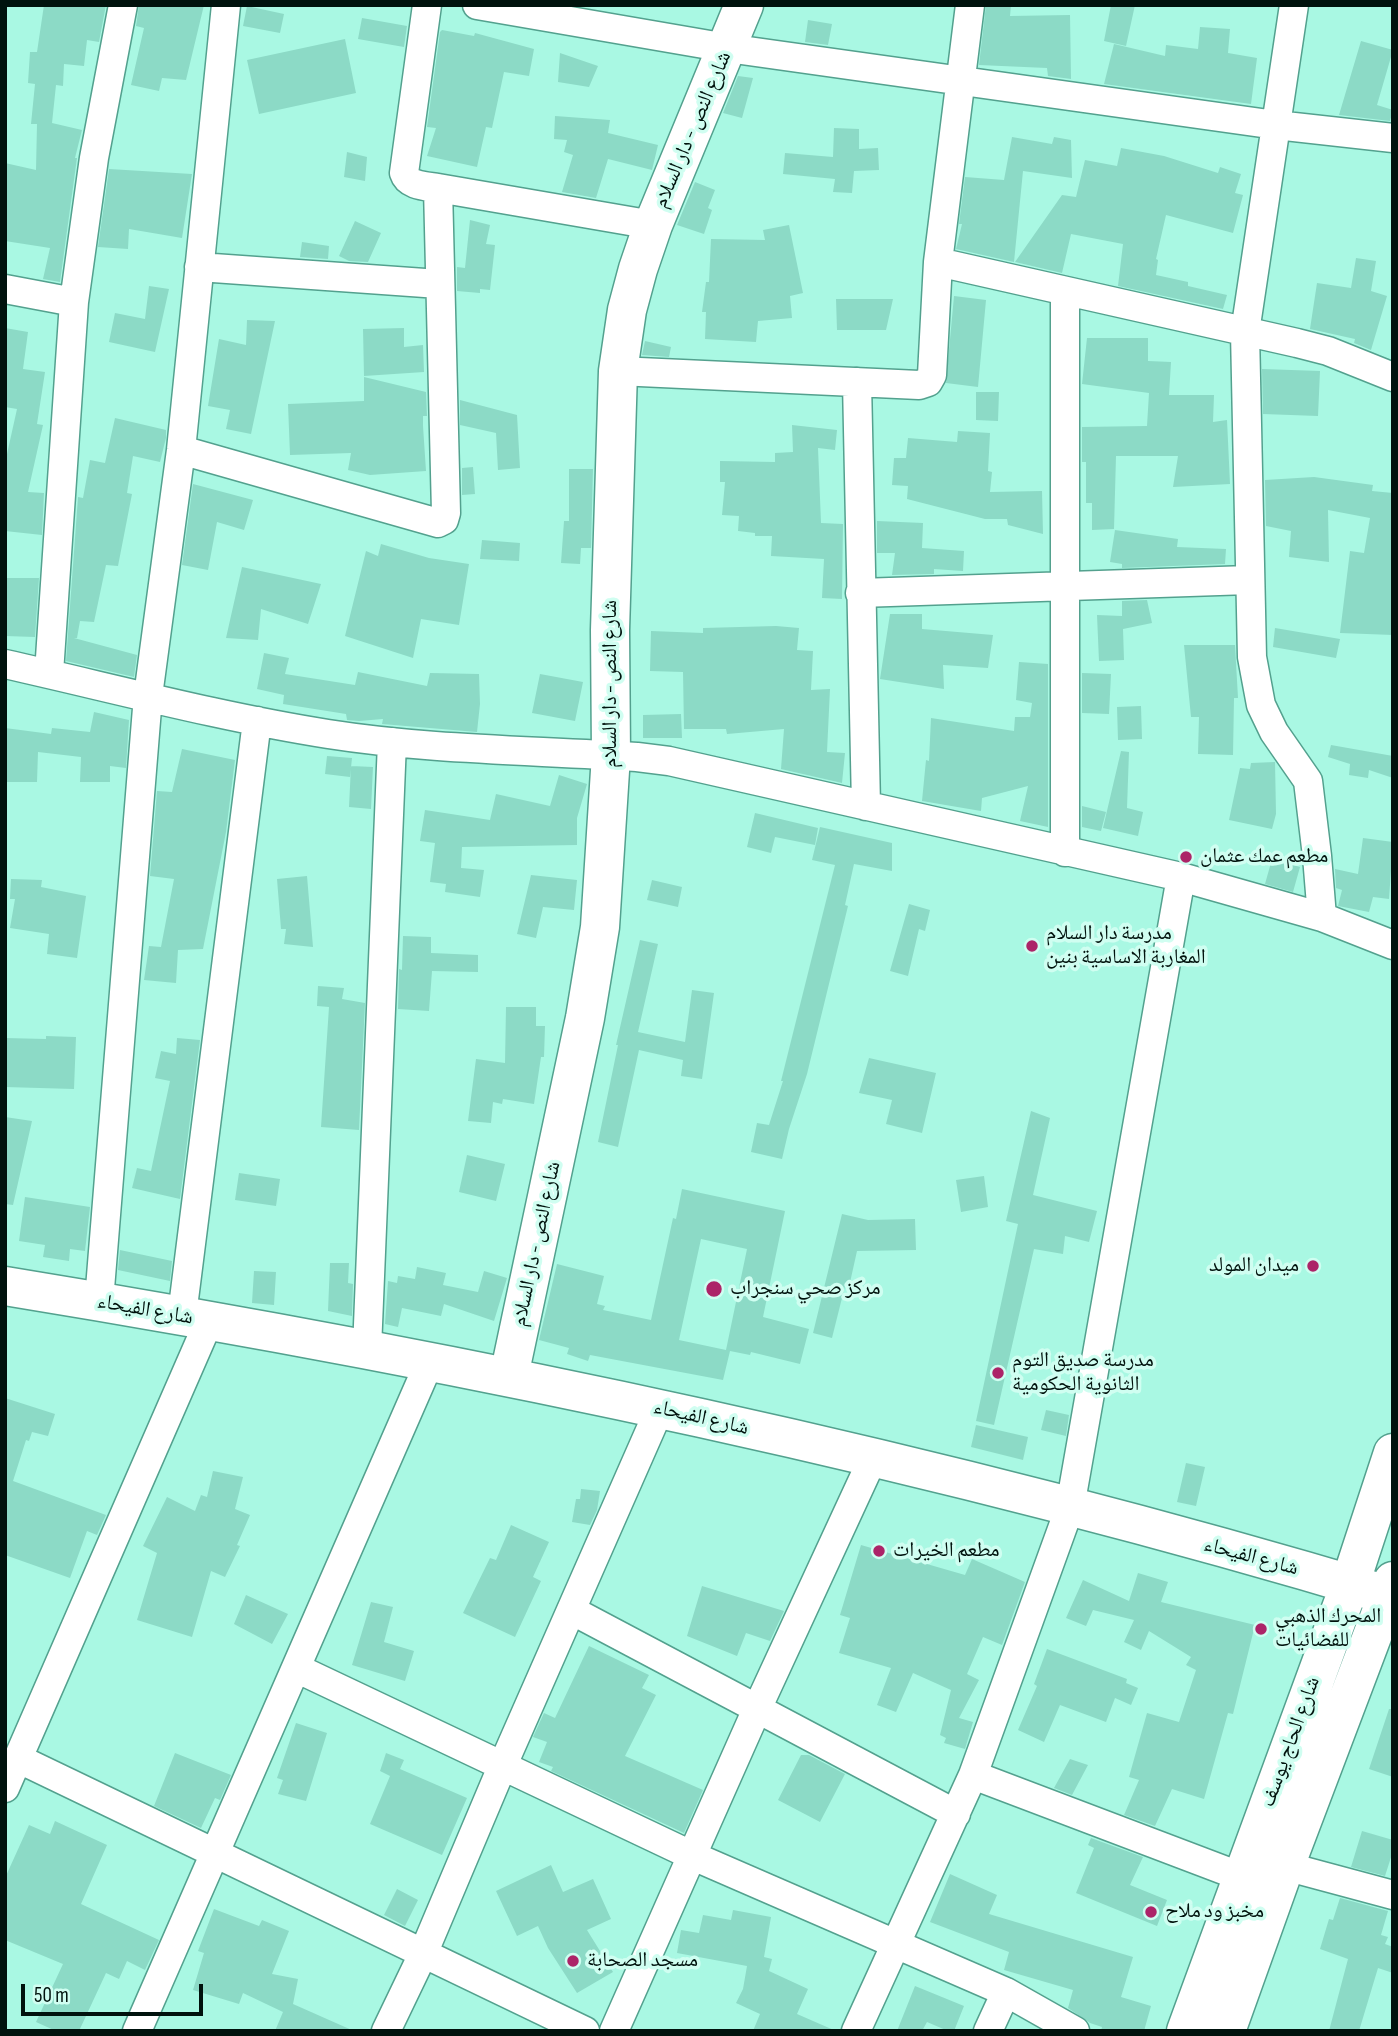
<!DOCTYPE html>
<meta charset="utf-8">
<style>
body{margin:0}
#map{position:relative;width:1398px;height:2036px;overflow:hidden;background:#a9f8e3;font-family:"Sofia Sans Condensed",sans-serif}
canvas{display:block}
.frame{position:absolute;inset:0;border:7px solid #00120d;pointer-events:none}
.scale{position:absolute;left:21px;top:1984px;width:182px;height:32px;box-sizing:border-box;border:4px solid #00120d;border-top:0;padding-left:9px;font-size:21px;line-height:24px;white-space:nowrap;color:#00120d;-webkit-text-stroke:5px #d0fef1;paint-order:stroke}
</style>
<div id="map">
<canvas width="1398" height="2036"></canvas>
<div class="frame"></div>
<div class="scale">50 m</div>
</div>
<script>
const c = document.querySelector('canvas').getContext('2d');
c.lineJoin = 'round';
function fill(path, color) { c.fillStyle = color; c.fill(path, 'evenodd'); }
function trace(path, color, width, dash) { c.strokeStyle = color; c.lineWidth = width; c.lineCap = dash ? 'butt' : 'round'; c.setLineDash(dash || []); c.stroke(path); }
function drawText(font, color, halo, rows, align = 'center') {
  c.font = font + ' "Sofia Sans Condensed","Noto Naskh Arabic",sans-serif'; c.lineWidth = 7; c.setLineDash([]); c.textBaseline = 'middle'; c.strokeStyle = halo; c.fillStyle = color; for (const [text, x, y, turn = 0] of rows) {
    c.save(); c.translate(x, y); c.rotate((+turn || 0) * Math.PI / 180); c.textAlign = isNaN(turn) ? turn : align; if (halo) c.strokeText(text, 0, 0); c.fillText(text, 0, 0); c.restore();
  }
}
fill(new Path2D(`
 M44,5H106L99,42L87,40L84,66L64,64L63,86L56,85L52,123L82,130L75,158H77L60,282L43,279L50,248L5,241V163L36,170L37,124H31L35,84L28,83L30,52H37Z
 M139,5H204L186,80L162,78L159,91L131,85L144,28L136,26Z
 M986,5H1011L1010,16L1070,15L1071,79L1048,76L1047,68L979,65Z
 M1111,5H1135L1126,46L1104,41Z
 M247,6L284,14L280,33L243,26Z
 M362,18L407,26L404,47L358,39Z
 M808,20L832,24L828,45L805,42Z
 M1200,27L1230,29L1228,53L1257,58L1251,104L1104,84L1114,44L1165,56L1166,45L1198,49Z
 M442,30L474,36L475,33L534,49L529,76L504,72L492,128L486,127L477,167L427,156L436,128L427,127L440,32Z
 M345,39L356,93L259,114L247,60Z
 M1361,41L1393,50L1377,105L1393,110L1390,121L1339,115Z
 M560,53L598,66L589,87L558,82Z
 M738,76L753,78L742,118L723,113Z
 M555,116L610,120L608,133L658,145L652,170L608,159L596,198L562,192L573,155L564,152L567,140L554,139Z
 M834,128L859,129V149L878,148L879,170L854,171L852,193L833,192L835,179L783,174L785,153L833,157Z
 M1012,137L1052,144L1054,137L1071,140L1072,178L1023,171L1014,262L956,249L962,224H959L965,177L1004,180Z
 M1121,148L1164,156L1218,173L1220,167L1241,174L1235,193L1243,195L1233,233L1166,215L1156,259L1158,260L1156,275L1188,282V286L1227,295L1223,309L1118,286L1123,244L1071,234L1062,273L1015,262L1062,195L1076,197L1085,160L1117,166Z
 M347,152L367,157L365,181L344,177Z
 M109,169L192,174L182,238L129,229L128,249L98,247Z
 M695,182L715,190L708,208L712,210L704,234L677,225Z
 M470,220L490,225L486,244L495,245L490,290L480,289V293L457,291V267L465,268Z
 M355,221L381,233L368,262L349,261L339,256Z
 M789,225L803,293L790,296L792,318L758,321L756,342L705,339L706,312H702L706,282H709L711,239L765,240L763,230Z
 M302,242L329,246L328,259L300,257Z
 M1356,258L1376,261L1371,291L1387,296L1371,350L1354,343L1355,339L1310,329L1317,283L1351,288Z
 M149,286L169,289L155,352L109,342L115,313L145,319Z
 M954,296L986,300L978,387L946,383Z
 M836,299H893L886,330H837Z
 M247,320L275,321L251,434L226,429L230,410L208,406L219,339L246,345Z
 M5,328L28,332L23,369L45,372L37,424L43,425L28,492L44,493L42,535L5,531V463L17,409L5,407Z
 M404,328V347L423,345L424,372L364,376L363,329Z
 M1087,338H1148V361L1171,362L1169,395H1214L1213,422L1227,420L1230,484L1173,487L1178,456H1116L1114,529L1092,530V503H1086V462H1082V427L1147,426L1149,393L1082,384Z
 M645,341L671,347L669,357L642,355Z
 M1262,369L1320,371L1318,416L1263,414Z
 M364,377L426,392L427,416H423V426L426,471L370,475L348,470L351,453L290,455L288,404L364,401Z
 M976,392H999L998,421L976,420Z
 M460,400L517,415L520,468L498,470L496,433L460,425Z
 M115,418L166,430V438L160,462L133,456L127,493L132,494L118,566L106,565L94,622L80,621L77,638H74L137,655L134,677L66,661L78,497L83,498L90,460L105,463Z
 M792,425L837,430L835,450L818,448L821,523L843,524L842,599L822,598L824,559L771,556L772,536H755V533L738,531L739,516L722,515L725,482H720V461L775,462V453L793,452Z
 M958,431L990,433L988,471L992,472L990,492L1042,491L1043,534L1008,525L1007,519H985L907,499L908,486L892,485L894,458H906L908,438L957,442Z
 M473,467L475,494L462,495V468Z
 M569,469H593L591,548H581L580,564L561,563L564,521H569Z
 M1314,477L1373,485L1372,491L1393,493V635L1340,633L1350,551L1364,553L1370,518L1328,510L1329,562L1289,557L1291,531L1266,526L1265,480Z
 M193,484L253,500L244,530L217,522L208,570L182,565Z
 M877,521L923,523L922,548L964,551L963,571L934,569V574L892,575L895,553H877Z
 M1115,530L1178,539L1177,547L1226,549L1225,564L1122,568V564L1110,562Z
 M482,540L520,543L519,561L480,559Z
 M381,544L429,558L469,564L459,625L421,619L413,658L345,636L366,551L378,556Z
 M242,567L321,584L308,624L261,609L258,640L226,638Z
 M5,578H39L35,637L5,636Z
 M1147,600L1152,623L1123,629L1124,660L1099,661L1097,615L1122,616V601Z
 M890,614H922V629L993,635L988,668L943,665L944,689L880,679Z
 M776,626L799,628L797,650L813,651L811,690L830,689L827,752L845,753L842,783L781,769L784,729L727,734L726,729H684L683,672L650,671L651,631L703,633V628Z
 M1275,628L1340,639L1336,658L1273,647Z
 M1184,645H1235L1238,698H1234L1233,755L1198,754L1199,717H1191Z
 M264,653L289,658L285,674L355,685L358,672L427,686L430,673L479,674L480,704L477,732L382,724L383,719L359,721L347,720L346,714L283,704L284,695L257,689Z
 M1019,662L1048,664V827L1020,821L1028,786L982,798L981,811L922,801L926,760L929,761L931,718L1014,731L1015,717H1030L1032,703L1016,700Z
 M1082,673L1111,674L1109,714L1082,713Z
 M540,674L583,682L575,721L532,713Z
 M1141,706L1142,739L1118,740L1117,707Z
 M94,712L129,720L126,768L110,766V782H80L81,757L38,752L37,782H5V728L51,734L52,728L90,732Z
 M681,714L682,738H643V715Z
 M1331,745L1393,756V778L1369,770L1368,778L1349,775L1350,764L1328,757Z
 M182,749L235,760L226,832L203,949L178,950L176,983L144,980L149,946L161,947L174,879L150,876L157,791L172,792Z
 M1121,751L1129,752L1127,808L1143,812L1138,836L1103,828Z
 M327,756L352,758L350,777L325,774Z
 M1275,762L1276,814L1272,829L1229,820L1240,768L1250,769L1251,763Z
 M351,766L373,767L371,809L349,807Z
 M559,775L587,784L577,818V845L462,847L461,868L484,870L480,897L445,892L446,884L430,882L435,843L420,841L425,810L490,820L496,794L550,806Z
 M1082,806L1106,812L1101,831L1082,827Z
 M755,813L818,828L815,845L775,837L771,853L747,847Z
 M820,827L892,843V871L854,864L845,905L848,906L807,1074L789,1129L782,1159L751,1152L757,1123L769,1125L783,1081H781L835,865L812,860Z
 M1363,838L1393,842L1389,899L1373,897L1369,912L1338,906L1342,890L1336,888L1335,869L1358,874Z
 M1272,859L1300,867L1293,892L1265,884Z
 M531,875L577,880L574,910L543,907L536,938L517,934Z
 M307,876L313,947L284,944L286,929H281L277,879Z
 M11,879L42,880L41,887L86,896L77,958L47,954L49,934L10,928L15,899H10Z
 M652,880L682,887L678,907L647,900Z
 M909,904L930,910L925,931L919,929L908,976L890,971Z
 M403,936L431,937V953L478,955V972L432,971L429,1011L398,1009L399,969L402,970Z
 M640,940L658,944L638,1032L685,1042L692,990L714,993L702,1079L681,1076L683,1060L639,1050L618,1147L598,1142L618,1045H616Z
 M318,986L344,988L342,999L365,1003L359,1130L321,1127L329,1007L317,1006Z
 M506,1007H536V1026H545L544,1057H541L534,1104L503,1099L502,1104L493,1102L491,1123L468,1121L476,1059L505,1063Z
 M46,1036L76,1037L74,1089L5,1087V1038L46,1039Z
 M177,1038L200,1040L180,1199L132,1188L137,1168L151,1171L170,1081L155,1078L161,1051L176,1054Z
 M869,1058L936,1073L922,1133L886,1124L892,1100L859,1093Z
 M1031,1111L1050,1118L1033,1195L1097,1211L1089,1242L1065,1236L1063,1254L1034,1249L994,1425L976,1421L1018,1224L1006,1221Z
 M5,1117L32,1121L13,1205L5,1204Z
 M467,1155L505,1164L496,1201L459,1192Z
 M239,1173L280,1179L276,1206L235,1200Z
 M984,1176L988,1207L961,1212L956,1180Z
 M682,1189L785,1211L763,1317L809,1329L800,1364L751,1352L750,1355L730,1351L723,1380L590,1355L588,1361L567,1354L569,1348L539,1340L557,1264L604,1276L597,1304L605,1306L603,1310L651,1320L673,1218L676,1219ZM701,1239L747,1249L726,1350L679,1340Z
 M25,1197L90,1207L85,1251L70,1249L69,1261L43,1257L45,1245L19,1241Z
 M842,1214L868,1220L915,1219L916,1250L857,1251L849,1287L845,1286L832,1338L813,1333Z
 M120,1250L172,1261L170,1281L118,1270Z
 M330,1263H349L348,1283L353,1284L352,1316L328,1311Z
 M417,1267L446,1273L443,1285L478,1292L484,1271L507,1278L494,1321L444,1304L441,1316L402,1308L398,1327L385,1324L388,1281L397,1283L398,1276L415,1279Z
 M254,1271L276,1272L274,1305L252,1303Z
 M5,1398L55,1414L48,1436L32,1432L29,1441L26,1440L13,1481L106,1515L97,1535L87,1531L70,1578L5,1555Z
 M1046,1410L1069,1415L1066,1436L1041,1430Z
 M976,1425L1028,1437L1023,1460L971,1447Z
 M1186,1463L1205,1467L1196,1506L1177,1502Z
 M213,1471L243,1477L235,1509L250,1515L237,1545L240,1546L225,1577L211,1571L192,1637L137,1620L157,1553L143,1546L167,1497L195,1511L201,1495L207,1497Z
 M581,1489L600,1491L597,1510L590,1525L572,1522L576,1499H580Z
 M511,1525L549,1542L533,1577L541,1581L515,1637L463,1613L490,1558L496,1560Z
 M861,1545L965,1575L972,1559L1025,1582L1002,1645L983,1637L967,1674L979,1680L959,1718L973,1722L965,1749L944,1743L946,1738L940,1735L951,1690L913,1673L896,1712L877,1705L891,1668L839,1653L850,1618L840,1615Z
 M1138,1573L1168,1582L1161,1602L1255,1625L1233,1714L1228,1713L1204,1799L1172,1789L1155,1826L1124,1815L1139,1780L1129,1777L1147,1713L1179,1722L1196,1670L1186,1665L1191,1657L1149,1631L1141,1650L1124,1642L1134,1620L1093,1610L1086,1626L1066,1618L1083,1580L1129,1601Z
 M702,1586L784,1611L770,1641L746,1633L737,1656L687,1636Z
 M246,1595L288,1614L272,1644L234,1624Z
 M371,1602L393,1607L384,1642L414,1651L405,1681L352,1665Z
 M589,1646L649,1675L642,1688L656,1695L625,1756L703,1790L684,1833L551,1771L553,1767L539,1762L547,1742L533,1737L544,1713L555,1718Z
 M1047,1649L1127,1679L1126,1683L1138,1688L1131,1705L1115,1698L1106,1722L1060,1705L1044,1742L1018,1730L1037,1686L1034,1684Z
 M1389,1709H1393V1777L1369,1769Z
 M296,1723L327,1733L306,1801L278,1794L283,1780L277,1778Z
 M175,1753L231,1775L220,1800L215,1798L201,1828L154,1806Z
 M386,1753L404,1760L400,1769L467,1798L442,1855L370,1824L390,1776L380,1771Z
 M801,1755H809L845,1774L820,1822L778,1800Z
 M1070,1759L1088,1765L1072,1795L1054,1788Z
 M55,1821L107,1845L81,1904L159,1940L145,1970L127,1961L119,1979L106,1973L79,2031H56L36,2022L63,1964L5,1940V1878L29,1825L50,1834Z
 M1362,1831L1393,1840V1851L1385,1876L1351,1867Z
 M1091,1838L1143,1857L1130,1885L1167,1900L1157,1926L1076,1893L1094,1848L1088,1845Z
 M551,1865L563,1892L593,1879L611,1919L587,1930L613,1972L577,1993L548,1948L538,1926L517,1936L496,1891Z
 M950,1874L997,1895L989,1914L1133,1957L1121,1997L1151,2006L1144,2031H1101L1102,2027L1090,2023L1068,2008L1073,1990L1004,1970L1009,1952L930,1922Z
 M397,1889L418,1900L405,1926L384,1915Z
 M1340,1898L1388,1911L1381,1935L1388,1937L1385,1944L1393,1947V1973L1378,1968L1359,2031H1329L1348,1959L1320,1949L1329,1919L1333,1920Z
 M214,1909L259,1926L262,1920L289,1931L272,1974L298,1979L293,2004L354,2031H275L283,2012L243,1993L239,2004L193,1990L204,1953L198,1951Z
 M733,1910L771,1917L764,1957L772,1959L769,1971L808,1989L797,2014L836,2031H753L760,2014L736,2003L743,1989L747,1966L677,1953L681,1930L699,1933L703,1915L731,1920Z
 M915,1986L964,2006L954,2031H948L927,2022L922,2031H897Z`), '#8cdac6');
const street = new Path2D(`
 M427,5L404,173C408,186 426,186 438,188L653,225
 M477,5L727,48L1276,125L1393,138
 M1294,5L1245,332L1252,657L1261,705L1274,732L1308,781L1317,856L1322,917
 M938,262L1297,343L1328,351L1393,377
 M199,267L439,284
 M5,289L74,302
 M618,371L919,385L928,382L932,375L938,262L970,5
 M857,382L866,806
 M181,450L438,523L444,520L446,513L438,188
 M860,593L1249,580
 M5,664C112,688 220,717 328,734C430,750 534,750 637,757L669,761L1181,877L1322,917L1393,945
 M49,673L74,302L94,158L123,5
 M1065,852V292
 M99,1301L148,696L181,450L226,5
 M182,1315L257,721
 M367,1349L392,742
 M571,1610L956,1814
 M296,1668L693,1856L1006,1992L1075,2031
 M19,1759L585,2031
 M973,1775L1242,1877
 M5,1788L209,1321
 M1285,1866L1393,1895
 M137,2031L430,1361
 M386,2031L423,1954L502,1767L660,1408
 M614,2031L757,1709L873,1458
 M856,2031L973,1775L1070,1507L1181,877
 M988,2031L1006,1992`);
const secondary = new Path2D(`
 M5,1286C471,1362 934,1459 1387,1595
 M509,1376L585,1018L600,927L611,755L610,630L618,371L627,310L638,269L653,225L744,5
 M1186,2031L1350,1584L1393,1453
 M1226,2031L1285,1866L1393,1581`);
trace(street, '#53a18e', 31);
trace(secondary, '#53a18e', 41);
trace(street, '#fff', 28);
trace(secondary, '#fff', 38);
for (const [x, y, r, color] of [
 [1186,857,7,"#ac2468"],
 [1032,946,7,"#ac2468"],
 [1313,1266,7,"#ac2468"],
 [714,1289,9,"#ac2468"],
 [998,1373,7,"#ac2468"],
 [879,1551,7,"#ac2468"],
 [1261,1629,7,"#ac2468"],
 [1151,1912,7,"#ac2468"],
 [573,1961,7,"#ac2468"]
]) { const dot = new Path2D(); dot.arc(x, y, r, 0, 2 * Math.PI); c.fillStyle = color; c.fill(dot); trace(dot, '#d0fef1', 2.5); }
drawText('21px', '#00120d', '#d0fef1', [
 ["شارع النص - دار السلام",693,130,-67],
 ["شارع النص - دار السلام",611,684,-90],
 ["شارع النص - دار السلام",537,1244,-78],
 ["شارع الفيحاء",145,1310,10],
 ["شارع الفيحاء",701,1418,13],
 ["شارع الفيحاء",1251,1557,15],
 ["شارع الحاج يوسف",1291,1742,-70]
]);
drawText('21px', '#00120d', '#d0fef1', [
 ["مطعم عمك عثمان",1200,857],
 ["مدرسة دار السلام",1046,934],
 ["المغاربة الاساسية بنين",1046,958],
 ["ميدان المولد",1299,1266,"right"],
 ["مركز صحي سنجراب",730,1289],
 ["مدرسة صديق التوم",1012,1361],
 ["الثانوية الحكومية",1012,1385],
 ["مطعم الخيرات",893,1551],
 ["المحرك الذهبي",1275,1617],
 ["للفضائيات",1275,1641],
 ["مخبز ود ملاح",1165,1912],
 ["مسجد الصحابة",587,1961]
], 'left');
</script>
